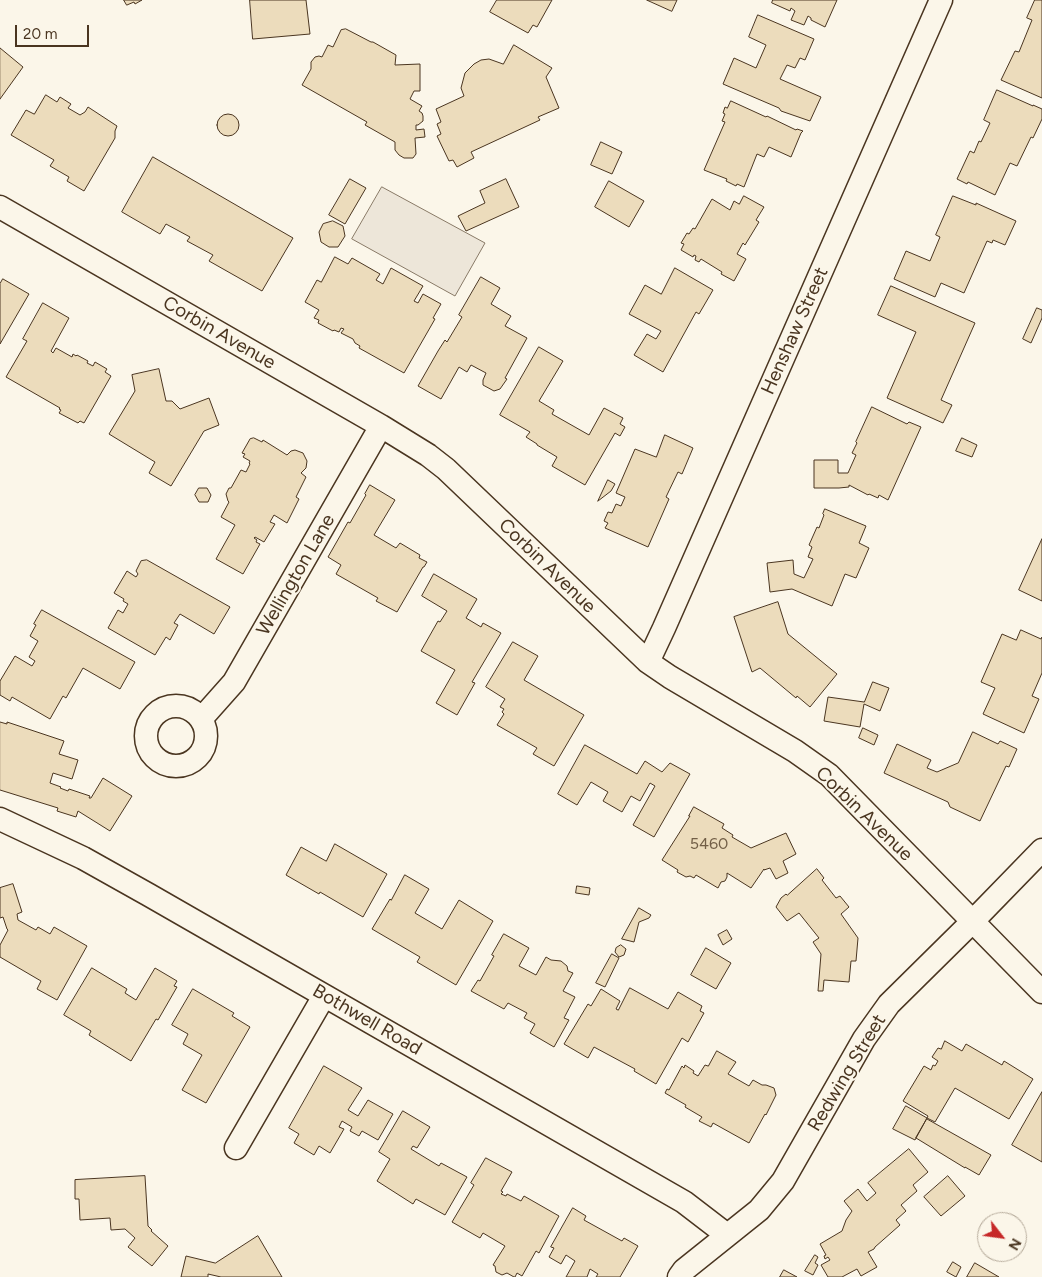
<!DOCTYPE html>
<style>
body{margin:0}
#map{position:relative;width:1042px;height:1277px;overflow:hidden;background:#fbf6e9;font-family:Figtree,sans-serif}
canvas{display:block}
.north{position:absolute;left:977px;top:1212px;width:50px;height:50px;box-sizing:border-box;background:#fbf6e9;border:1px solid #b4a999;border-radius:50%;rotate:120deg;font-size:14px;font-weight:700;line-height:20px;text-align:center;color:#4a3520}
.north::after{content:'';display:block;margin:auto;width:18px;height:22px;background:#c62828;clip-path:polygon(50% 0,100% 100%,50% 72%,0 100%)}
.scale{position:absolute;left:15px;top:25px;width:74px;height:22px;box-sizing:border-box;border:2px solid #4a3520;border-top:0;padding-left:6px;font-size:15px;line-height:18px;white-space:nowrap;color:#4a3520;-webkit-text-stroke:4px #fbf6e9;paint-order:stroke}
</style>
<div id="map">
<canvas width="1042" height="1277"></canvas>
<div class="north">N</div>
<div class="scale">20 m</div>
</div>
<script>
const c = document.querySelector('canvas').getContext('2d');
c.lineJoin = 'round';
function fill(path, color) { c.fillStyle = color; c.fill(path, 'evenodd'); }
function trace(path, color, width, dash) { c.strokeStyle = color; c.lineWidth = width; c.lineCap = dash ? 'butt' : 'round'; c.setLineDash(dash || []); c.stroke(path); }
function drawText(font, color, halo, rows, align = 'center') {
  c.font = font + ' Figtree,sans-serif'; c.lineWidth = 4; c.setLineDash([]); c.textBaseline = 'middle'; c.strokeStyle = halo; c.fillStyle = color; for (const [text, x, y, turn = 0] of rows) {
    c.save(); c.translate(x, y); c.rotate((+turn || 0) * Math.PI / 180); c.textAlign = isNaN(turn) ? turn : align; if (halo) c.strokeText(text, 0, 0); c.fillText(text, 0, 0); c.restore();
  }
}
const green = new Path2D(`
 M382,187L485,243L455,296L352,239Z`);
fill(green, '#ede6d9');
trace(green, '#887966', 1);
const building = new Path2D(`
 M124,0H142L135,4L134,2L127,5Z
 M250,0H306L310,34L253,39Z
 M497,0H552L537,27L533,25L528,33L490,12Z
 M647,0H677L672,11Z
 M773,0H837L825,27L811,20V18L808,16L804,25L791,20L795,11L791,8L790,11L772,3Z
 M1035,0H1042V98L1001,80L1015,51L1019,52L1032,20L1027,18Z
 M758,15L814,39L805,60L800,58L795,68L787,65L780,79L821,97L810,121L781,111L779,108L723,84L734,58L756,68L766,45L749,37Z
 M346,29L371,42H373L396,55L395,65L420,64V91H414L410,99L422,106L419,111L422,113L423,116V121L418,125H416V130L424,129L425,137L415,138L416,154L413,158H404L399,155L395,150V142L365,125L367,122L302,85L311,69V62L315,57L319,56L322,57L328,45L333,47L341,30Z
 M514,45L552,68L546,77L559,108L538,117L540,120L471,152L474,158L457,167L453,160L449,161L437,136L441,134L437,124L441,122L436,109L464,96L461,88L465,73L474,64L481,60L489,59L503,64Z
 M0,48L23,67L0,99Z
 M997,90L1033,106V105L1042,109V119L1033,138L1031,137L1017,166L1010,163L995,195L968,182L967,184L957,179L970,151L974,153L979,141L981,142L990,123L984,120Z
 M46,95L57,102L60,97L71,104L68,108L80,115L85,112L88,107L117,126L115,131V138L84,191L67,181L69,177L50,166L54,160L11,135L26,110L34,114Z
 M731,101L766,117L767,116L796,130L797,129L803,131L801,133L791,157L769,147L764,157L757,154L744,187L737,184L736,186L726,181L727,179L704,170L725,122L722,121L725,114L723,113L725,107L727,108Z
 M217 125a11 11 0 1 1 22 0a11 11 0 1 1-22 0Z
 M601,142L622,152L612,174L591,165Z
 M153,157L293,238L262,291L209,261L213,255L187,241L190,237L166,224L160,234L122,212Z
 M350,179L366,188L345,224L329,215Z
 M506,179L519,207L466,231L458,216L485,203L480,191Z
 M609,181L644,201L629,227L595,207Z
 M744,196L764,207L756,220L759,222L745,245L743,243L737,254L746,259L734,281L721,274L722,272L701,259L699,262L695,260L696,256L694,255L693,257L681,250L684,244L681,243L687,233L689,234L693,228L695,229L712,199L730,210L734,201L739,204Z
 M953,196L976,205V203L1016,221L1005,245L993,240L992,243L987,241L964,293L941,283L935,297L894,279L906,251L930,261L940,237L936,235Z
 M333,221L343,226L345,236L338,247H329L321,242L319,232L323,224Z
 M335,257L348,264L352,258L380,274L376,280L383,284L391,268L423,286L414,301L418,303L423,294L441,304L433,318L435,319L404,373L359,348L360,346L355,343L353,339L341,333L344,329L341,328L339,332L334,330L333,331L318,323L319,320L314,318L319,310L305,302L317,280L321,282Z
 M675,268L713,290L699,314L696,312L663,372L634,355L647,334L656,339L661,331L629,314L645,285L661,294Z
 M481,277L500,288L491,304L511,316L505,326L527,338L505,378L507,379L500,389L494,391L483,385V380L486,373L471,365L467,372L459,367L441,399L418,386L438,351L445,340L447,342L462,317L459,315Z
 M3,279L29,294L0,344V284Z
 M891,286L975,323L941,400L952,405L943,423L887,398L916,332L878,315Z
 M43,303L69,318L51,351L53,353L56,348L72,357L73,354L76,356L77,355L88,361L87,363L93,366L95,362L107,369L105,372L111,376L84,423L80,421L78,423L59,413L61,410L59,409L60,408L6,377L27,341L23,339Z
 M1037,308L1042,310V318L1031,343L1023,339Z
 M539,347L563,361L539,401L554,410L552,414L589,435L604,408L623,418L620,424L625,427L620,436L615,433L585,485L552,466L557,457L537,445V444L526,437L530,432L500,415Z
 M159,369L166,401H172L180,409L209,398L219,425L204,431L171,486L149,473L155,462L109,434L135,391L132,375Z
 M872,407L907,424L909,422L921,427L888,500L879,495L878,498L869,494L868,495L849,485V487L839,488H814V460H838V473H848L856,455L852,453L857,443L856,442Z
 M665,435L693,448L682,474L678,472L666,497L669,499L648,547L605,528L608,523L604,521L608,512L612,513L616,504L621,506L625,497L616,493L635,449L656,457Z
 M254,438L262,442L263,440L287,455L291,451L295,450L303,453L307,461L306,468L301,473L306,477L296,497L299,499L287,523L274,515L270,522L275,524L264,542L255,537L254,538L257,540L256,542L260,544L243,574L216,559L235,525L221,517L229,502L228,501L226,494L229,488H231L241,470L246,472L250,464L249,463L250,461L243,457L245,454L242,453L250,439Z
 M962,438L977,445L972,457L956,451Z
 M608,480L615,484L611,491L598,501Z
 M370,485L395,500L374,535L396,548L400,543L420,555L419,558L427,562L424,567H423L397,612L376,601L378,598L336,574L341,565L328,557L348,522L350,523L366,495L365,494Z
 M199,488H207L211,495L208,502H199L195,495Z
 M825,509L866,526L859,543L869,548L856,578L845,574L832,606L792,589L770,592L767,563L793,560L794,574L804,578L813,559L808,557L812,547L809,545L817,527L819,528L824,515L823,514Z
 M1042,539V601L1019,590Z
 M147,560L230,607L214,634L180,614L174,623L178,625L170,640L166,637L155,655L108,628L118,610L123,613L128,604L123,601L124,599L114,593L127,571L136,577L138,574L136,571L141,561Z
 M434,574L477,599L466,618L481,627L483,623L501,633L472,682L475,683L457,715L436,703L455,670L421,651L438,621L440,622L447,611L422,596Z
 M778,602L788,634L837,674L810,707L797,696L796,698L760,668L752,672L734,617Z
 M42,610L135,662L120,689L83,668L66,698L63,696L50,719L12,697L10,701L0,695V681L15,656L32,666L35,661L29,657L38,641L30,636L36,625L34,624Z
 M1021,630L1041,639L1042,637V673L1032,696L1039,699L1024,733L983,714L995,688L981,682L1002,634L1016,640Z
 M513,642L538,656L524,680L584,715L554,766L533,754L537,748L497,725L504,714L502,712L504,709L500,707L505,699L486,687Z
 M873,682L889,688L880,711L864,704L860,727L824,721L828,697L864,702Z
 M0,722L7,724V722L64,741L59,754L78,760L72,779L53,773L50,783L61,787L60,788L68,791L69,789L90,796L89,798H91L103,778L132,796L110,831L78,811L76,817L57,811L58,808L0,790Z
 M863,728L878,735L874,745L859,738Z
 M973,732L998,744L1000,741L1017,749L1009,767L1006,766L980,821L950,807L948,802L884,773L897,744L931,760L927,768L937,772L958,763Z
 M585,745L637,774L645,761L662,772L670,763L690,774L654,837L633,825L655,786L650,783L640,801L631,796L622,812L603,801L608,792L591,782L577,805L558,794Z
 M694,807L724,824L722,828L733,835L732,837L751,848L786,833L796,854L783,861L788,873L776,879L770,868L764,870V869L751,888L727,873V877L725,881L721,882L718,888L696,875L694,878L690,876L686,877L677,872L678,870L662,860L690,816H689Z
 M335,844L387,874L363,917L320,892L319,894L286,875L301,847L326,861Z
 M817,869L824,878L822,880L836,898L840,896L849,907L841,914L858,938L856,961H851L849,982L824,980L823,991H818L821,954L813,942L819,938L799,913L787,921L776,907L781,898L786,894L787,895Z
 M405,875L429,889L415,913L442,929L459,900L493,921L456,985L417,962L420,957L372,929L390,899L391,900Z
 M13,884L22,912L17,914L18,920L36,930L38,927L50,934L54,927L87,946L57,1000L37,989L41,981L0,957V945L8,930L7,929L3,917L0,918V888Z
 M577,886L590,888L589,895L576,893Z
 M639,908L651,915L649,918L639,922L634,942L622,939Z
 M727,930L732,939L723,945L718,935Z
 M504,934L529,948L519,966L536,975L546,957L551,960L561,961L567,966L568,971L573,973L563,991L575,997L564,1018L569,1020L554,1047L530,1033L535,1024L524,1018L527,1013L508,1003L504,1009L471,991L478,980L480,981L494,956L492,955Z
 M621,945L626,949L624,955L619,957L615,952L616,948Z
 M706,948L731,963L716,989L691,975Z
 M612,954L619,958L605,987L596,983Z
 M92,968L127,989L125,993L136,1000L155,968L177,981L174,986L177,987L158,1020L156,1019L131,1061L89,1035L91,1031L64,1015Z
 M630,988L668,1009L678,992L702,1006L700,1011L704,1013L688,1042L682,1038L656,1084L634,1071L635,1069L594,1047L588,1058L564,1044L588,1004L591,1006L601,989L620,1001L616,1009L618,1010Z
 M193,989L234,1013L232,1016L250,1027L206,1103L182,1090L202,1055L183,1044L188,1034L172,1025Z
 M945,1041L962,1051L966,1044L1002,1065L1004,1061L1033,1079L1009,1119L955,1088L935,1122L927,1118L928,1116L903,1101L924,1066L931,1070L933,1065L935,1066L938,1061L932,1057L938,1048L941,1049Z
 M717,1051L736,1062L728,1074L749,1086L753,1080L762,1085H766L774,1088L776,1095L766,1115L765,1114L749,1143L713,1123L711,1127L699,1121L702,1117L685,1107L686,1105L665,1093L667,1089L669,1090L682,1066L684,1068L685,1065L694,1071L693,1073L698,1076L705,1065L708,1066Z
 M324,1066L362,1088L348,1110L358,1116L368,1100L393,1114L378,1140L362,1131L359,1136L350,1131L352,1127L342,1121L339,1127L344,1129L330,1153L319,1146L314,1155L294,1143L299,1134L289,1128Z
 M1042,1092V1162L1012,1145Z
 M906,1106L927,1118L915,1140L893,1129Z
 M403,1111L430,1127L417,1148L413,1146L411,1149L439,1166L441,1163L467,1177L445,1215L416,1199L413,1204L377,1181L390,1159L379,1152Z
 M927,1119L991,1155L979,1175L965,1167V1168L916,1138Z
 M909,1149L928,1172L913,1185L917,1191L901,1205L906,1211L896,1220L900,1225L875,1247L874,1249L868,1252L877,1267L861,1276L857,1269L842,1277H828L821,1265L830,1260L828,1257L825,1259L824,1256L826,1255L820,1244L842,1231L846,1220L852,1211L844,1201L858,1189L867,1201L876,1193L868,1183Z
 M486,1158L512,1172L501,1191L503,1192L501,1194L506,1196L507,1194L521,1201L524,1196L559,1216L539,1253L536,1251L522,1276L517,1273L515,1277H514L507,1273L502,1275L496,1272L495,1266L493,1265L505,1246L483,1233L480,1238L452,1222L474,1185L471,1183Z
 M145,1176L148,1226L152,1230L151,1231L168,1246L152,1266L128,1247L135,1238L125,1229L111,1230L110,1218L80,1220L79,1199H75V1180Z
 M948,1176L965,1196L941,1216L924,1197Z
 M573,1208L586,1216L584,1220L622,1241L624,1238L638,1246L620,1277H596L598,1274L590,1269L587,1277H566L575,1261L566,1255L561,1264L549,1257L554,1248L551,1247Z
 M258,1236L282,1277H221L208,1274V1277H181L186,1256L215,1263Z
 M815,1255L818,1257L815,1263L818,1265L813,1275L805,1271Z
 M953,1262L961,1267L956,1277L947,1272Z
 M975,1263L999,1277H967Z
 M784,1270L797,1277H780Z`);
fill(building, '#ecdcbc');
trace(building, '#4a3520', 1);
const street = new Path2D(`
 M0,207L381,426L428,455L446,469L648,662L670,677L795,751L829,775L1042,992
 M648,662L664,628L941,0
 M146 736a30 30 0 1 1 60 0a30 30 0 1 1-60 0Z
 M202,718L234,682L381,426
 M0,819L83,858L149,895L684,1202L727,1235
 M236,1148L324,996
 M679,1277L684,1270L759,1210L783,1181L864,1039L889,1004L972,922L1042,850`);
trace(street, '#4a3520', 25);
trace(street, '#fbf6e9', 22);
drawText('16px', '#725f47', null, [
 ["5460",709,844]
]);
drawText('19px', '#4a3520', '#fbf6e9', [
 ["Henshaw Street",795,331,-66],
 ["Corbin Avenue",219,333,30],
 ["Corbin Avenue",547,566,44],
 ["Wellington Lane",296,575,-60],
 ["Corbin Avenue",864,814,44],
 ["Bothwell Road",367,1020,30],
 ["Redwing Street",847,1073,-59]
]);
</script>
